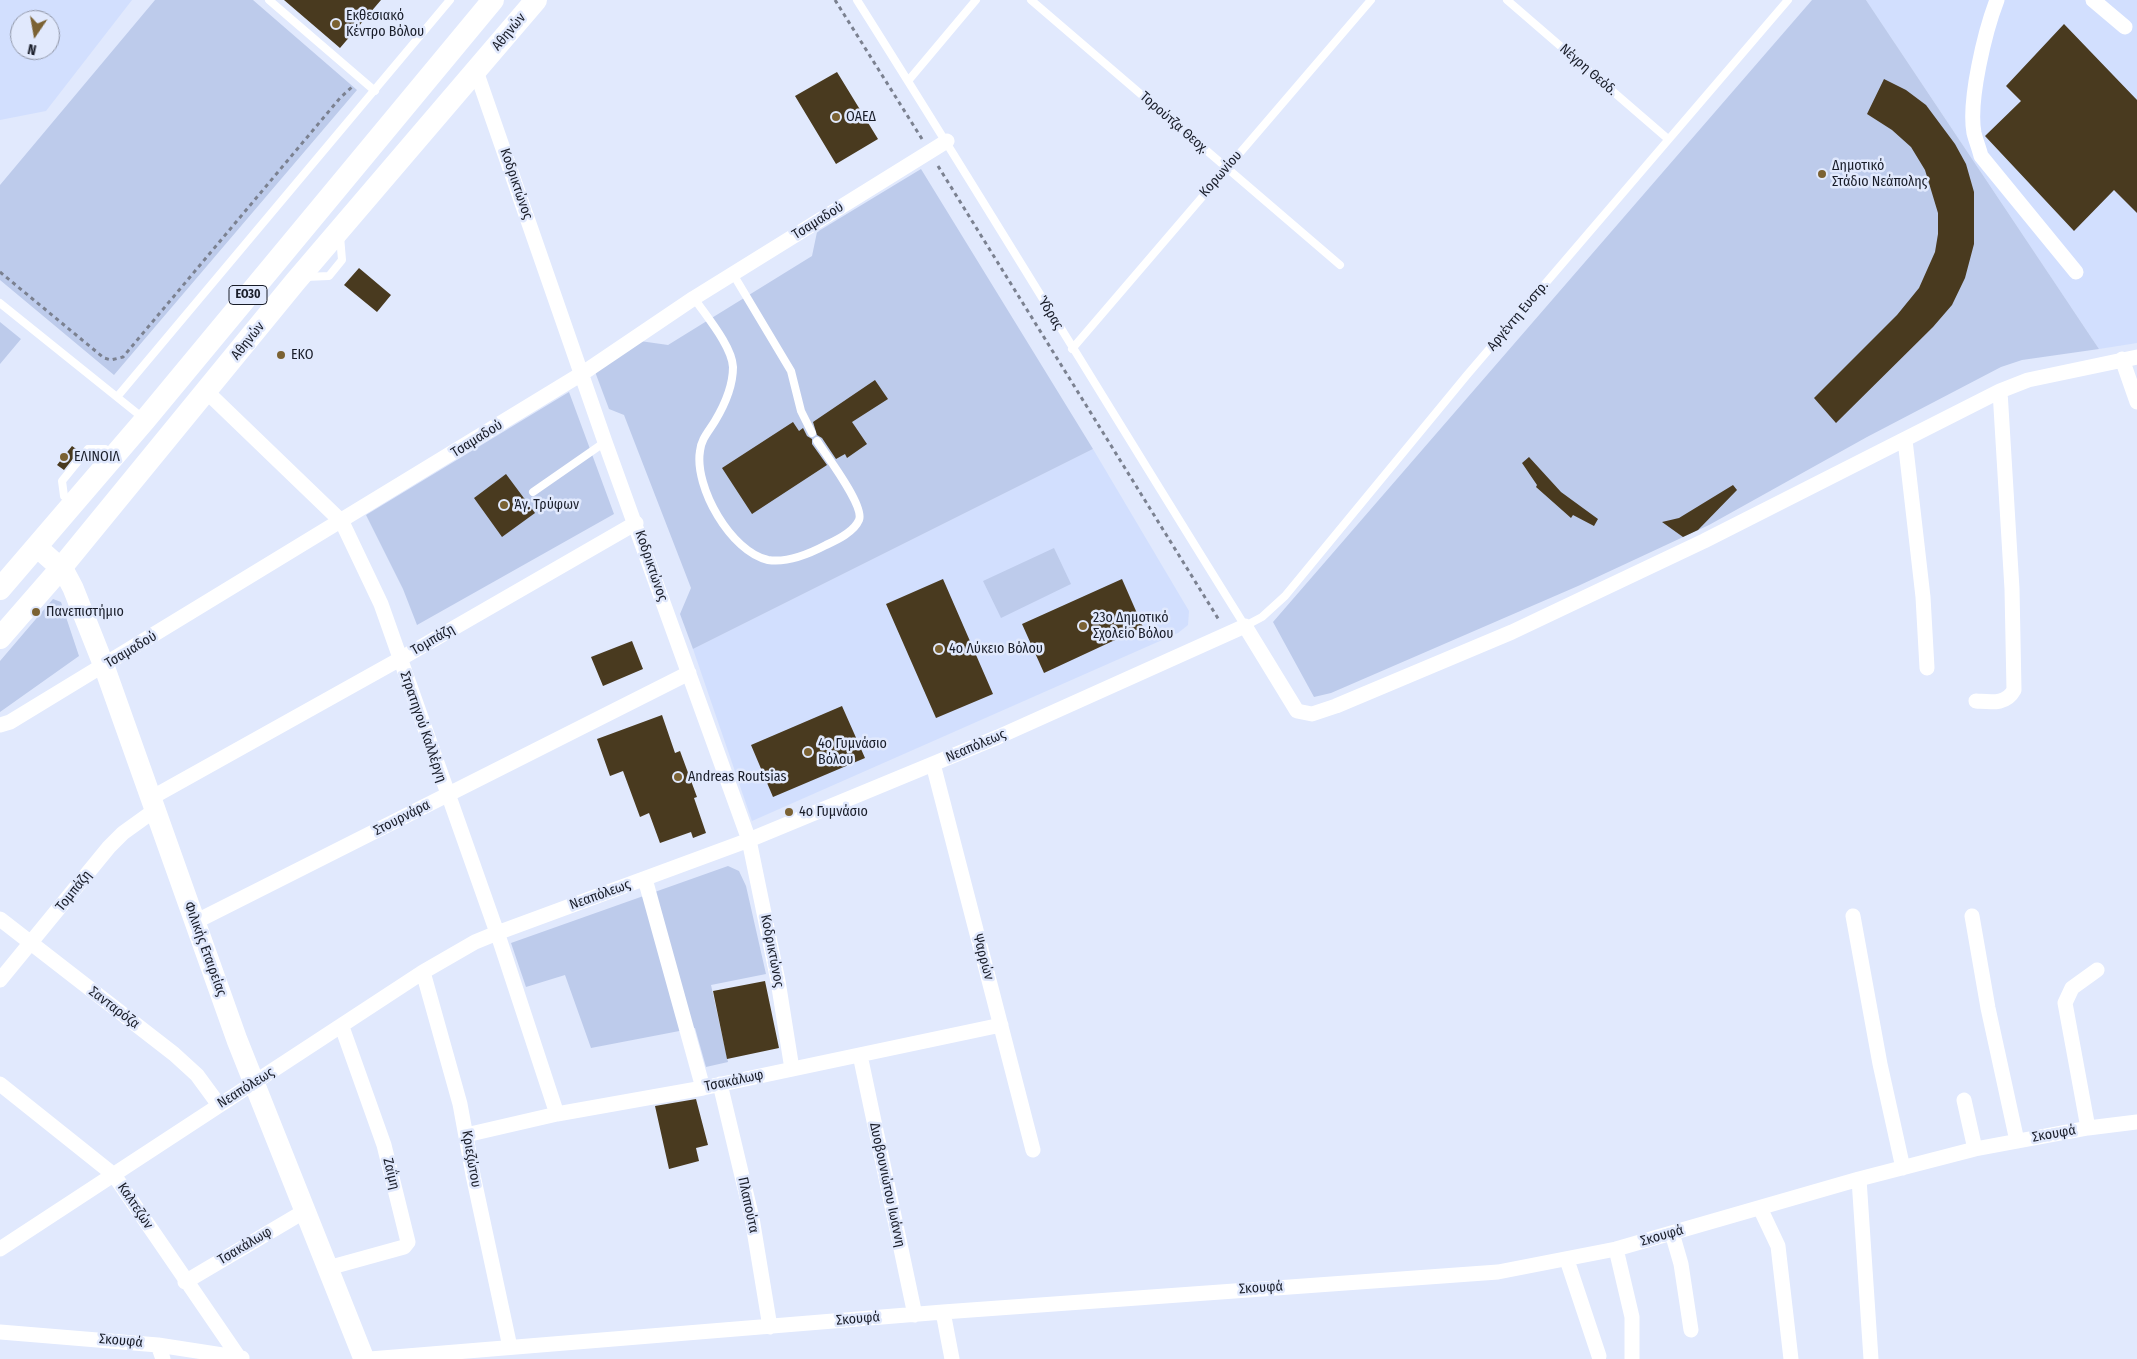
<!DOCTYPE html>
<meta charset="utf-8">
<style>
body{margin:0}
#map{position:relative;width:2137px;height:1359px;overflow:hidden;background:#e1e9fd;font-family:"Fira Sans Condensed",sans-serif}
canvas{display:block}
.north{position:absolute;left:10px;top:10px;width:50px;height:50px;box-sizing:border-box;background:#e1e9fd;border:1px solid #9197a8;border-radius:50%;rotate:192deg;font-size:14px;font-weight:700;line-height:20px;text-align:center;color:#191d29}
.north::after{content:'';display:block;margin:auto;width:18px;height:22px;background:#7b6233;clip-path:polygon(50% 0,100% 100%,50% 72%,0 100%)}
</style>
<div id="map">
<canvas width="2137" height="1359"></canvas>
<div class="north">N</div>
</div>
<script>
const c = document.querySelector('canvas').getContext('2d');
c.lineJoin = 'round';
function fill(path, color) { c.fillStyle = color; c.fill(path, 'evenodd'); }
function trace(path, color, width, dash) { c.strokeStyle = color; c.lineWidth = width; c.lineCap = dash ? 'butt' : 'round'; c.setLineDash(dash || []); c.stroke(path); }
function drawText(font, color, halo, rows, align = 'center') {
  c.font = font + ' "Fira Sans Condensed",sans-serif'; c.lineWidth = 5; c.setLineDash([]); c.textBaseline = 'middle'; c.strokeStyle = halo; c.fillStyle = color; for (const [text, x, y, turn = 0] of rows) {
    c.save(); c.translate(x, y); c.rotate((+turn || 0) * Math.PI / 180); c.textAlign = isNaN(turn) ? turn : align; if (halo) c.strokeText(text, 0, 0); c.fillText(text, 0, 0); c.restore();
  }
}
fill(new Path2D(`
 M0,0H132L46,111L0,120ZM20,20H50V50H20Z
 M1866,0H2137V343L2099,349Z
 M1093,449L1189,611L1188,625L1178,633L752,821L693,649Z`), '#d2dffe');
fill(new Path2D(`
 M155,0H253L357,90L114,375L0,280V185Z
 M1812,0H1866L2099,349L2022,360L2001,367L1867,437L1709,525L1578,586L1331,693L1314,697L1273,622Z
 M921,169L1093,449L693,649L680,614L691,588L624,415L609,409L594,369L640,341L668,345L812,256L817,232Z
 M0,322L21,339L0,364Z
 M569,392L614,514L417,625L403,589L366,515Z
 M1054,548L1071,584L1001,618L983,581Z
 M53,599L61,602L79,656L0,712V661Z
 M728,866L739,871L746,886L766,974L711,985L728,1062L706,1067L695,1028L591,1048L565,975L526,987L511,943Z`), '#bdcbeb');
fill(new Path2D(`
 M284,0H381L340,48Z
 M2064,24L2137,100V213L2114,190L2074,231L1985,136L2021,101L2006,86Z
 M837,72L878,139L836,164L795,96Z
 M1884,79L1906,90L1926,105L1955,144L1966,164L1974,192V244L1965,278L1952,305L1933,327L1836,423L1814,398L1897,315L1919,288L1935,252L1938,234V213L1925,170L1911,147L1892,130L1867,114Z
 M359,268L391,295L377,312L344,285Z
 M875,380L888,399L852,422L867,444L847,458L845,454L836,459L822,438L817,435L813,422Z
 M793,422L799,431L803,428L807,436L812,439V444L827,465L752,514L722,468Z
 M72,446L79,451L64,470L57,465Z
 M1529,457L1561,492L1598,519L1594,526L1573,515L1571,518L1536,487L1537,485L1522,463Z
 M506,474L535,513L502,537L474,498Z
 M1733,485L1737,490L1698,530L1683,537L1662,522L1679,518Z
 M943,579L993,694L936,718L886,604Z
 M1122,579L1143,627L1044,673L1022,624Z
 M632,641L643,669L603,686L591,657Z
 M842,706L865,758L773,797L751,745Z
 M662,715L675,753L680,751L697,797L694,798L706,833L693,838L691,832L660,843L649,813L640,817L623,771L610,776L597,739Z
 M765,981L779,1048L727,1059L713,991Z
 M696,1099L708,1145L696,1148L699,1161L669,1169L655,1106Z`), '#493a1f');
trace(new Path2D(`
 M835,0L922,139
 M938,166L1219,620
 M0,272L104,358L111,360L123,357L340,98L353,86`), '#7b8190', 3, [4, 4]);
trace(new Path2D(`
 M269,0L375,91
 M857,0C988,207 1115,418 1245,626L1262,617L1285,596L1467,375L1788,0
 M1031,0L1340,265
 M1507,0L1668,139
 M908,81L976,0
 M733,274L791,371L801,411L812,433
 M305,277L329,276L342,260L340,236
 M694,298C706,316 732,346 733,367C733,385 724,406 715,421C709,431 701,439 700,451C694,487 731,552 768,560C787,563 809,554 826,545C837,540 854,532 859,520C865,506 826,455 817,441
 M0,303L143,418
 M1072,349L1371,0
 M117,397L450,0
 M533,492L605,442
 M64,496L62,481L88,449H105`), '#fff', 8);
trace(new Path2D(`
 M1997,0C1985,31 1968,101 1974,133C1976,141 1979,148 1981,156L2076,272
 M2093,0L2125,27
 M476,71L605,442L749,840L778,981L792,1069
 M2122,359L2137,402
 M207,392L342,522L381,604L500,941L557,1114
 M1905,440L1923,597L1927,668
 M1976,701C1991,702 2006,705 2014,690L2012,589L2000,391
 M0,725L10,722L583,373L694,298L947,141
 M933,764L1033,1150
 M151,798L400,659L636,523
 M645,879L703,1088
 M1853,916L1880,1064L1903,1168
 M1972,916L1988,1008L2017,1141
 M0,919L174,1054L197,1075L219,1105
 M195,922L689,673
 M423,972L460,1104L473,1175L510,1347
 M0,980L109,847L123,833L155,810
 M860,1055L915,1315
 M0,1084L114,1175L240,1359
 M720,1084L752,1218L770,1327
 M1964,1100L1975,1149
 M2088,1128L2065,1003L2072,988L2097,970
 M466,1135L557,1114L703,1088L1001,1025
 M1859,1179L1871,1359
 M1760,1208L1778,1246L1791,1359
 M1672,1233L1681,1264L1691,1330
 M0,1249L423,972L475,942L497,933L749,840L998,737L1245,626L1297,711L1312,714L1336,706L1512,632L1704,541L2000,391L2028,380L2137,357
 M1616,1249L1632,1317V1359
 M1567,1260L1599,1356
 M328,1268L404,1247L408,1242L384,1145L342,1027
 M185,1282L305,1211
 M943,1312L952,1359
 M0,1332L158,1345L242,1358
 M158,1345L163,1359
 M370,1359L943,1312L1498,1272L1616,1249L1859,1179L1975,1149L2088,1128L2137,1122`), '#fff', 15);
trace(new Path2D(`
 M37,547L64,571L73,588L104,666L237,1040L364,1359`), '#fff', 21);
trace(new Path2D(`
 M0,589L145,420L493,0
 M0,638L61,568L295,282L536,0`), '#fff', 22);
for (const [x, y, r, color] of [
 [336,24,5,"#7b6233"],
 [836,117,5,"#7b6233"],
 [1822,174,5,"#7b6233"],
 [281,355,5,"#7b6233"],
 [64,457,5,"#7b6233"],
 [504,505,5,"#7b6233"],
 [36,612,5,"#7b6233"],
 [1083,626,5,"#7b6233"],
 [939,649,5,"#7b6233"],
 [808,752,5,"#7b6233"],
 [678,777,5,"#7b6233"],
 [789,812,5,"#7b6233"]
]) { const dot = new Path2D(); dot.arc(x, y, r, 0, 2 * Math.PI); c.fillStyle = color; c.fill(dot); trace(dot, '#e1e9fd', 2); }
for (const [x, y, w] of [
 [248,295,38]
]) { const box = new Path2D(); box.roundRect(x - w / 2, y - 9.5, w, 19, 4); c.fillStyle = '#e1e9fd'; c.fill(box); trace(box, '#191d29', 1); }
drawText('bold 12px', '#191d29', null, [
 ["ΕΟ30",248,295]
]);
drawText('14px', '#191d29', '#e1e9fd', [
 ["Εκθεσιακό",346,16],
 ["Κέντρο Βόλου",346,32],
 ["ΟΑΕΔ",846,117],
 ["Δημοτικό",1832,166],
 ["Στάδιο Νεάπολης",1832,182],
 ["EKO",291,355],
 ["ΕΛΙΝΟΙΛ",74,457],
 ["Άγ. Τρύφων",514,505],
 ["Πανεπιστήμιο",46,612],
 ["23ο Δημοτικό",1093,618],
 ["Σχολείο Βόλου",1093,634],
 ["4ο Λύκειο Βόλου",949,649],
 ["4ο Γυμνάσιο",818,744],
 ["Βόλου",818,760],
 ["Andreas Routsias",688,777],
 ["4ο Γυμνάσιο",799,812]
], 'left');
drawText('14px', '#191d29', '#e1e9fd', [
 ["Αθηνών",509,32,-50],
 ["Νέγρη Θεόδ.",1588,70,41],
 ["Τορούτζα Θεοχ.",1174,123,41],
 ["Κορωνίου",1221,174,-49],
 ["Κοδρικτώνος",516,184,71],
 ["Τσαμαδού",818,221,-32],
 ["Ύδρας",1050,313,59],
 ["Αργέντη Ευστρ.",1518,316,-50],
 ["Αθηνών",248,341,-51],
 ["Τσαμαδού",477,439,-32],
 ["Κοδρικτώνος",651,566,71],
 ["Τομπάζη",433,640,-30],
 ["Τσαμαδού",131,650,-31],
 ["Στρατηγού Καλλέργη",423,727,71],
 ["Νεαπόλεως",976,746,-23],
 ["Στουρνάρα",402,818,-27],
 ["Τομπάζη",74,891,-51],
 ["Νεαπόλεως",600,895,-20],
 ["Φιλικής Εταιρείας",205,949,70],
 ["Κοδρικτώνος",772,951,79],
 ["Ψαρρών",983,957,75],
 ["Σανταρόζα",114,1008,37],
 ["Τσακάλωφ",734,1081,-12],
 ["Νεαπόλεως",246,1088,-32],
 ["Σκουφά",2054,1134,-10],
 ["Κριεζώτου",471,1159,80],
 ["Ζαΐμη",391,1174,76],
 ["Δυοβουνιώτου Ιωάννη",887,1185,78],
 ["Πλαπούτα",748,1205,78],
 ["Καλτεζών",135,1206,56],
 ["Σκουφά",1662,1236,-16],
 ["Τσακάλωφ",245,1246,-31],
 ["Σκουφά",1261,1288,-4],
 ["Σκουφά",858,1319,-5],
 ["Σκουφά",121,1341,5]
]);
</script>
